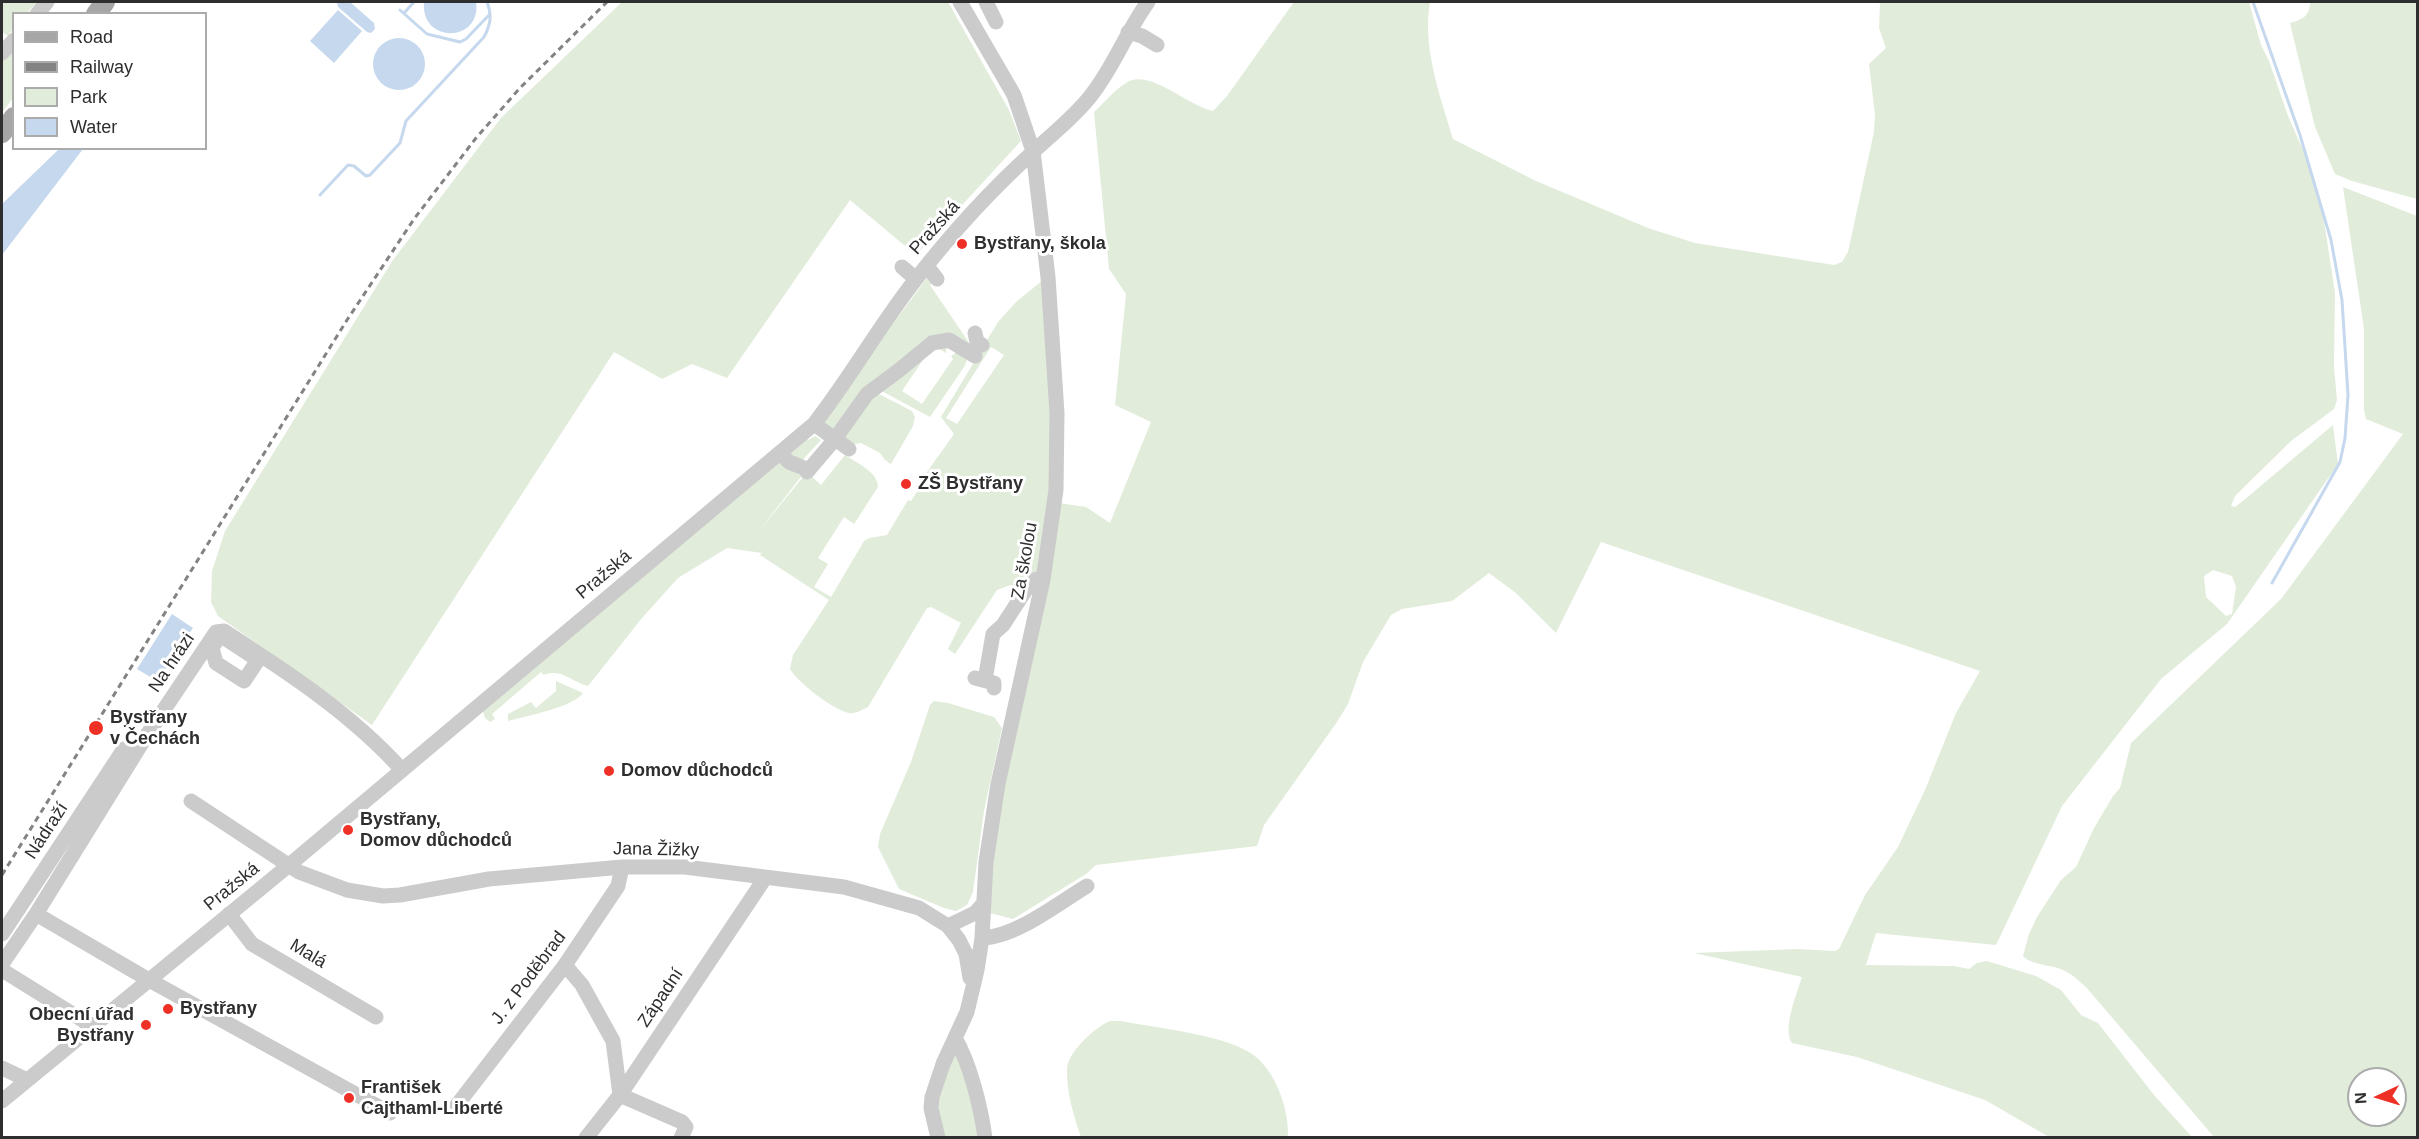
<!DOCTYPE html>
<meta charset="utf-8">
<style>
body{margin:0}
#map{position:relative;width:2419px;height:1139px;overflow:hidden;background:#fff;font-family:Helvetica,sans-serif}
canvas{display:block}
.frame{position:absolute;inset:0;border:3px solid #2e2e2e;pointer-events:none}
.legend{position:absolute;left:12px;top:12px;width:195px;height:138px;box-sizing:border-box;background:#fff;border:2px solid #ababab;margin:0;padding:8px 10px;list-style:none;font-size:18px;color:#2e2e2e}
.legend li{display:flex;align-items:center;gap:12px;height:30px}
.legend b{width:30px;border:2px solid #ababab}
.north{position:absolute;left:2347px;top:1067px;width:60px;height:60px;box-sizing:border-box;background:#fff;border:2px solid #ababab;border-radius:50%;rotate:266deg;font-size:16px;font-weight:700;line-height:24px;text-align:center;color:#2e2e2e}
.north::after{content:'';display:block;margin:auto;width:21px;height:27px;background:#ee3026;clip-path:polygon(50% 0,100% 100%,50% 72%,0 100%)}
</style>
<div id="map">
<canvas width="2419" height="1139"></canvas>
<div class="frame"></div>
<ul class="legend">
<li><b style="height:8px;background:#a6a6a6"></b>Road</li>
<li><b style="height:8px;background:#838383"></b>Railway</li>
<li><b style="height:16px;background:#e1ecda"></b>Park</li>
<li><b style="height:16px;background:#c5d8ed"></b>Water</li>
</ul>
<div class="north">N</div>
</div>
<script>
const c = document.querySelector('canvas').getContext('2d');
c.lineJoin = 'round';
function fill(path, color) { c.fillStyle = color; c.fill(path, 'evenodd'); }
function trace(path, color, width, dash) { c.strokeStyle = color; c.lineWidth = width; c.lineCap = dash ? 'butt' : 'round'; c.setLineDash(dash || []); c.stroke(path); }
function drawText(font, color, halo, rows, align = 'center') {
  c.font = font + ' Helvetica,sans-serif'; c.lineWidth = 6; c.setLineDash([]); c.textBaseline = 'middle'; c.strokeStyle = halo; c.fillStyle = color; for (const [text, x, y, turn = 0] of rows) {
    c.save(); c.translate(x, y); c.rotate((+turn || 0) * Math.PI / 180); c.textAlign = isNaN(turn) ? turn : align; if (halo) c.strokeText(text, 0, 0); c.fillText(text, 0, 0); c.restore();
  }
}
fill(new Path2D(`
 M2,2H37L27,13L14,14L13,29L8,36L2,32Z
 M622,2H948L1009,110L1021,141L916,255L850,200L727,378L692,364L662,379L614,352L372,725L218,616L211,602L212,571L225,531L393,260L501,118Z
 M1294,2H1430C1422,47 1440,96 1453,139L1536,181L1648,228L1695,243L1834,265L1842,262L1848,252L1874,132L1875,115L1869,64L1886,48L1879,28L1880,2H2249L2261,45L2269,61L2288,116L2311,168L2322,208L2335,293L2334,367L2337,400L2334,409L2291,441L2235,496L2231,506L2235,507L2244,500L2333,425L2338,464L2227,624L2161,679L2062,806L1996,945L1876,933L1866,965L1954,966L1969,969L1977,963L1987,961L2036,976L2061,990L2081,1015L2098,1023L2154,1095L2192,1137H2049L1985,1100L1857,1057L1792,1043C1782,1029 1797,993 1802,977L1694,953L1797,949L1835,951L1839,949L1865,895L1898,847L1925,790L1956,713L1980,671L1601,542L1556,633L1516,593L1489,573L1452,601L1402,609L1391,615L1363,662L1348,704L1337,722L1264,825L1257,846L1096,865L1086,874L1013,919L986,912L1001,786L1059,503L1086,507L1110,523L1151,422L1115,405L1126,294L1109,269L1094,112C1104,103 1114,90 1126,83C1148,67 1188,106 1213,111L1227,96ZM2213,570L2232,576L2236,587L2232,614L2226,616L2206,597L2204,576Z
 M2310,2H2417V199L2352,181L2335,174L2315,127L2290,23C2302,20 2310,16 2310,2Z
 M13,46V98L2,113V59Z
 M2343,187L2417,216V1137H2214L2086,987C2079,981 2072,974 2063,970C2052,965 2031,965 2023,956L2029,934L2037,917L2061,880L2076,867L2094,828L2113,796L2120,788L2131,743L2281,599L2403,434L2366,419L2364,410V329ZM2359,1079H2395V1115H2359Z
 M927,278L932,282L930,285L972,347L941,336L836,429H830L824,422L862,365Z
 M1043,280L1057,413L1043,580L1019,590L1010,585L997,590L955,654L948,649L961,623L931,607L927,608L868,707C862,710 856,714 849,713C835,711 797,682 790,669L793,655L829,600L760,555L762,553L727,548L678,578L642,618L588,686C571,682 562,668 544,675L541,672L492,714L495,719L490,722L485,718L482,708L806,437L808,440L815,436L821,440L797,466L804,473L754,537L807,472L821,485L845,455C857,463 878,472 878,487L854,524L844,517L818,558L828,564L814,587L831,597L864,541L869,538L887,535L908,500L911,501L924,481L922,479L954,434L941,417L998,322L1016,302ZM991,347L1004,355L957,424L946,418Z
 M946,342L953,345L946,349V353L933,345L902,391L922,404L953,359L951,356L957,352L965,354L967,360L964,367L930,417L878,389L929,346Z
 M875,392L912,411L915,417L913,426L891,464L885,460L880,453L861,443L849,445L841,432Z
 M556,681L583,693C574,707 526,716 508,721V714L531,702L536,708L556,691Z
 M934,701L948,703L994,717L1002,728L984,811L973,892L967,905L956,911L944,908L899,889L878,847L880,834L911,762L930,705Z
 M1110,1021H1121C1156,1028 1230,1035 1256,1057C1277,1075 1289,1110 1288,1137H1081C1074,1117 1066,1091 1067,1068C1068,1052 1095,1027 1110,1021Z
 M951,1050L957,1054L981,1137H944L937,1099Z`), '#e1ecda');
fill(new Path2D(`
 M337,2H350L374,23L375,29L371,33L367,32L338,7Z
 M424,2H476C482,43 420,44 424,2Z
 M338,10L362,31L334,63L310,41Z
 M373 64a26 26 0 1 1 52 0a26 26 0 1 1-52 0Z
 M59,149H83L2,255V204Z
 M172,614L193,628L157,681L137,669Z`), '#c5d8ed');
trace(new Path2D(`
 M2253,2L2300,135L2331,240L2342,300L2348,395L2345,438L2340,462L2272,583
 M400,10L427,34L460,42L466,39L490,14
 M404,13L414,2
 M320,195L348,165L354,166L366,176L370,175L400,143L406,121L484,37C491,24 492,15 487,2`), '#c5d8ed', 3);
trace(new Path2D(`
 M986,2L996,22
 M37,14L47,2
 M1128,32L1142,36L1157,45
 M2,53L14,40
 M927,266L937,279
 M902,267L916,279
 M975,333L977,342L982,345
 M849,449L835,439L867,394L898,371L932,343L949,340L975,356
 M781,454L789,462L809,470
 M807,472L835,439L814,424
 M220,635L258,660L244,681L216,663L212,648Z
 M975,678L994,683V688
 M985,680L993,634L1003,625L1031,582L1037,579L1043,580
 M191,801L299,872L347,890L383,896L400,895L489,879L622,867H685L844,887L919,908L948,926L959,940L966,954L970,978
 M36,914L149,980L390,1113
 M229,914L252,944L376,1017
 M948,926L975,913L984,903
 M2,934L124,749
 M982,938C1016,937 1057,904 1087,886
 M2,964L36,914L145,738L216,632L224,631C287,672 352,714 402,770
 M565,965L582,985L613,1041L620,1095L682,1122L686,1127L681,1138
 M2,970L92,1026
 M955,1038C970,1063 981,1108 985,1138
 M2,1068L27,1080
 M2,1101L288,866L814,424C850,378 879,326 916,279C951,234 991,190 1033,152C1052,134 1072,119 1089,98C1113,69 1126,32 1148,2
 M457,1105L565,965L618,886L622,867
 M586,1138L620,1095L765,878
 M938,1138L931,1108L932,1097L943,1064L967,1012L977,970L982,938L986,862L998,784L1043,580L1056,490L1057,413L1048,277L1033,151L1014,95L960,2`), '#cbcbcb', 15);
trace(new Path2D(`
 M96,14L105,2
 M2,133L14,117`), '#a6a6a6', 20);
trace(new Path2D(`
 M2,875L347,320L414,219L476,138L520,88L607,2`), '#838383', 3, [6, 4.5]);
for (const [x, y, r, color] of [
 [962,244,6,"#ee3026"],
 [906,484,6,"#ee3026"],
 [96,728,8,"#ee3026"],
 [609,771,6,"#ee3026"],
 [348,830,6,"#ee3026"],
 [168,1009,6,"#ee3026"],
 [146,1025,6,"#ee3026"],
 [349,1098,6,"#ee3026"]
]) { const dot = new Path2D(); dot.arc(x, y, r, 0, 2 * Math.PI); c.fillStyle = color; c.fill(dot); trace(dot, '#fff', 2); }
drawText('18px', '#2e2e2e', '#fff', [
 ["Pražská",935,228,-48],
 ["Za školou",1025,561,-80],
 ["Pražská",604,575,-40],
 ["Na hrázi",172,663,-56],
 ["Nádraží",47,831,-57],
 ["Jana Žižky",656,850,1],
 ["Pražská",232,887,-39],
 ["Malá",308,954,31],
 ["J. z Poděbrad",529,978,-53],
 ["Západní",661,998,-56]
]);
drawText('bold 18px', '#2e2e2e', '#fff', [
 ["Bystřany, škola",974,244],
 ["ZŠ Bystřany",918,484],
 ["Bystřany",110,718],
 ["v Čechách",110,739],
 ["Domov důchodců",621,771],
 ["Bystřany,",360,820],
 ["Domov důchodců",360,841],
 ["Bystřany",180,1009],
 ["Obecní úřad",134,1015,"right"],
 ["Bystřany",134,1036,"right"],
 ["František",361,1088],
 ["Cajthaml-Liberté",361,1109]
], 'left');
</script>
